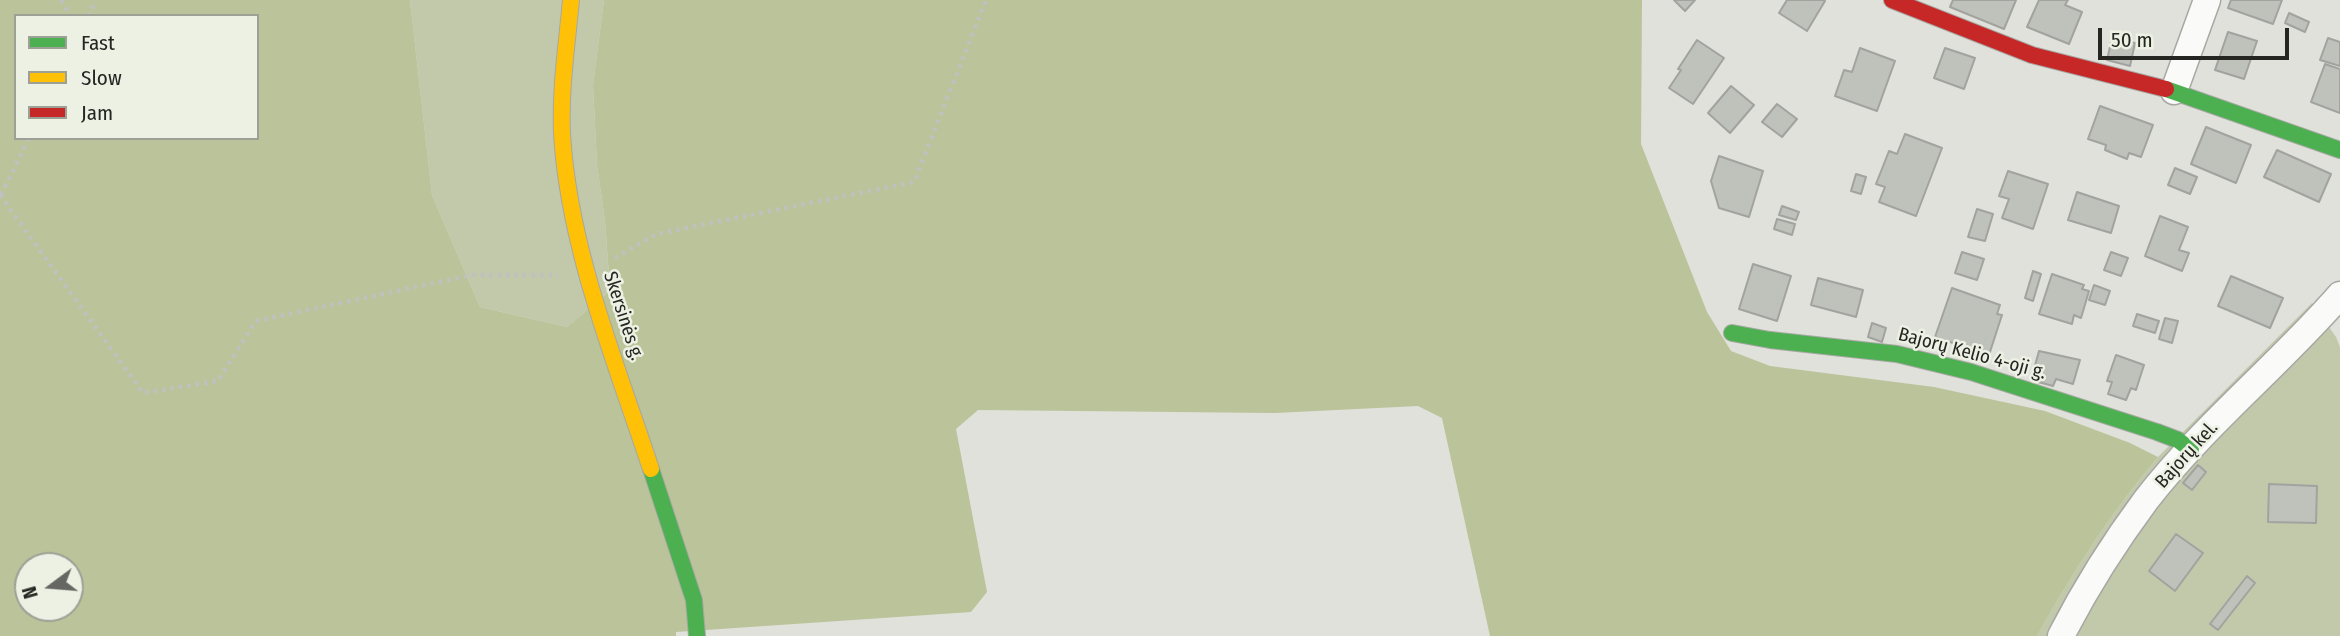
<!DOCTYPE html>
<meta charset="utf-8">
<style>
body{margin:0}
#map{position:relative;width:2340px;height:636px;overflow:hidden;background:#dfe1da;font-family:"Fira Sans Condensed",sans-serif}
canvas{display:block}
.legend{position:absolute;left:14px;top:14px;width:245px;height:126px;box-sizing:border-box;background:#edf1e4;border:2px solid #9da096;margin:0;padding:9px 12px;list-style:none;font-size:21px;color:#252622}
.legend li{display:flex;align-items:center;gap:14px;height:35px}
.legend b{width:35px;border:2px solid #9da096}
.north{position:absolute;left:14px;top:552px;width:70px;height:70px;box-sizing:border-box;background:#edf1e4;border:2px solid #9da096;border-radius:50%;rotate:254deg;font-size:19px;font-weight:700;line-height:28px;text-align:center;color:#252622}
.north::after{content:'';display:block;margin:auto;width:24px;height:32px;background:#666762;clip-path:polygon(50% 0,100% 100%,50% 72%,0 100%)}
.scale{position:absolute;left:2098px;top:28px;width:191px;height:32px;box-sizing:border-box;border:4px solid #252622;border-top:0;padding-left:9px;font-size:21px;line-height:24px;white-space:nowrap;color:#252622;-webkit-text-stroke:5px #edf1e4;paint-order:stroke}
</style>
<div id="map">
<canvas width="2340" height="636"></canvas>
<ul class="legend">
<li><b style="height:9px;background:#4caf50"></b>Fast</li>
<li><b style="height:9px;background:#ffc107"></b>Slow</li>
<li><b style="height:9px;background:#c62828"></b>Jam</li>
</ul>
<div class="north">N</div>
<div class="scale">50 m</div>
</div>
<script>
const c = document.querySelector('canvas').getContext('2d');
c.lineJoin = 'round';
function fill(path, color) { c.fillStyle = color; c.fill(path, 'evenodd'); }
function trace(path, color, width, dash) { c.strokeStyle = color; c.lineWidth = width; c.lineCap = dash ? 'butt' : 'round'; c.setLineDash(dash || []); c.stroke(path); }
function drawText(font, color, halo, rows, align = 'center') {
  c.font = font + ' "Fira Sans Condensed",sans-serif'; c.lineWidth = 5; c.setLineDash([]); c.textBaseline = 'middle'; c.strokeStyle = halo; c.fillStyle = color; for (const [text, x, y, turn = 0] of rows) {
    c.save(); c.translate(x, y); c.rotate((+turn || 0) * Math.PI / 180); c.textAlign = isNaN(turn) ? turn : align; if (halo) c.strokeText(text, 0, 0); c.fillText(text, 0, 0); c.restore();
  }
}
fill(new Path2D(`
 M410,0H604L593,85L597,165L605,221L610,291L567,327L480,307L432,195Z
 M2312,303L2336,337L2340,347V636H2037C2072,573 2111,512 2158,457Z`), '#c2c9ab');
fill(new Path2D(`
 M0,0H410L432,195L480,307L567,327L610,291L605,221L597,165L593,85L604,0H1642L1641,144L1707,312L1731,351L1770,366L1934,387L2045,411L2130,443L2158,457C2111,512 2072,573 2037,636H1490L1442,418L1418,406L1275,413L978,410L956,429L987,592L971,612L676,632V636H0ZM16,16H257V138H16ZM28,566H70V608H28Z`), '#bac399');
const building = new Path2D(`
 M1674,0H1695L1685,11Z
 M1787,0H1823L1825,1L1807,31L1779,13Z
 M1953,0H2016L2004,29L1950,7Z
 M2039,0H2068L2065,5L2082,12L2069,44L2027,27Z
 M2231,0H2282L2273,24L2228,8Z
 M2289,13L2309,22L2305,32L2285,23Z
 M2228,32L2257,41L2244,79L2215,70Z
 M2112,38L2135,43L2130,66L2107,60Z
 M2328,38L2340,42V66L2320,60Z
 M1697,40L1724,58L1693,104L1669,88L1681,70L1678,69Z
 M1860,48L1895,61L1877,111L1835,96L1844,70L1852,72Z
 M1945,48L1975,58L1964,89L1934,78Z
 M2325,64L2340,69V113L2311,102Z
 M1731,86L1754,105L1730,133L1708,113Z
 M1777,104L1797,119L1782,137L1762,122Z
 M2100,106L2153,125L2141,157L2129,153L2127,159L2105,150L2106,145L2088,139Z
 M2206,127L2251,145L2236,183L2191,164Z
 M1905,134L1942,148L1916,216L1879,202L1885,187L1876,184L1889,151L1897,154Z
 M2277,150L2331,174L2319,202L2264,177Z
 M1719,156L1763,171L1749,217L1719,208L1711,181Z
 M2175,168L2197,177L2190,194L2168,185Z
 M2008,171L2048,184L2033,229L2002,218L2009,199L1999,196Z
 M1856,174L1866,177L1861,194L1851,191Z
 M2077,192L2119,206L2111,233L2068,220Z
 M1782,206L1799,212L1796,220L1779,215Z
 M1977,209L1993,214L1985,241L1968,237Z
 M2160,216L2188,227L2179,250L2189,253L2182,271L2145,256Z
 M1777,219L1795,224L1792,235L1774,229Z
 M1962,252L1984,259L1977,280L1955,273Z
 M2111,252L2128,258L2121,276L2104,270Z
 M1753,264L1791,276L1777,321L1739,309Z
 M2033,271L2041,274L2033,301L2025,298Z
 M2052,274L2084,285L2082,289L2089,291L2081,318L2074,315L2072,324L2039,314Z
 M2231,276L2283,298L2270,328L2218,306Z
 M1818,278L1863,290L1856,317L1811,305Z
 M2094,285L2110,291L2105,305L2089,300Z
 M1952,288L2000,305L1997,314L2002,315L1989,355L1935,337Z
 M2137,314L2159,321L2155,333L2133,326Z
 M2165,318L2178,321L2172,343L2159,339Z
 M1872,323L1886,328L1882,342L1868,337Z
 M2039,351L2080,360L2073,384L2056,379L2053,386L2031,380Z
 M2116,355L2144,365L2136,390L2131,388L2126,400L2108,394L2112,382L2107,381Z
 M2198,465L2206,472L2192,490L2183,483Z
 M2269,484L2317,486L2316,523L2268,522Z
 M2176,534L2203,553L2175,591L2149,571Z
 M2247,576L2255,583L2218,630L2210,624Z`);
fill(building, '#bfc1bb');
trace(building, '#a2a39f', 2);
const street = new Path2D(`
 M2174,91L2207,0
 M2061,636C2085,589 2114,543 2146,500C2203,426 2278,366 2340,295`);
const fast = new Path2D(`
 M2166,89L2340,150
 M1732,333L1770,340L1897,354L1971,372L2157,432L2178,440L2191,450
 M651,469L694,600L697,636`);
const slow = new Path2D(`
 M571,0C567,44 560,89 562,134C569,249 615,360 651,469`);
const jam = new Path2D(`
 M1892,0L2032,55L2166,89`);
trace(street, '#a7a8a4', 29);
trace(fast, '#a7a8a4', 18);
trace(slow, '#a7a8a4', 18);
trace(jam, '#a7a8a4', 18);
trace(new Path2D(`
 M61,0L70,16
 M88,16L96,0
 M0,195L143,393L218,381L256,321L472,275H558
 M1,195L29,138
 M615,258L656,234L914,182L986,0`), '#c0c1be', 4.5, [3.5, 5]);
trace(street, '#fafaf9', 26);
trace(fast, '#4caf50', 16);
trace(slow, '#ffc107', 16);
trace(jam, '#c62828', 16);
drawText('19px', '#252622', '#edf1e4', [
 ["Skersinės g.",623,316,72],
 ["Bajorų Kelio 4-oji g.",1972,354,15],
 ["Bajorų kel.",2187,455,-48]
]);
</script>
